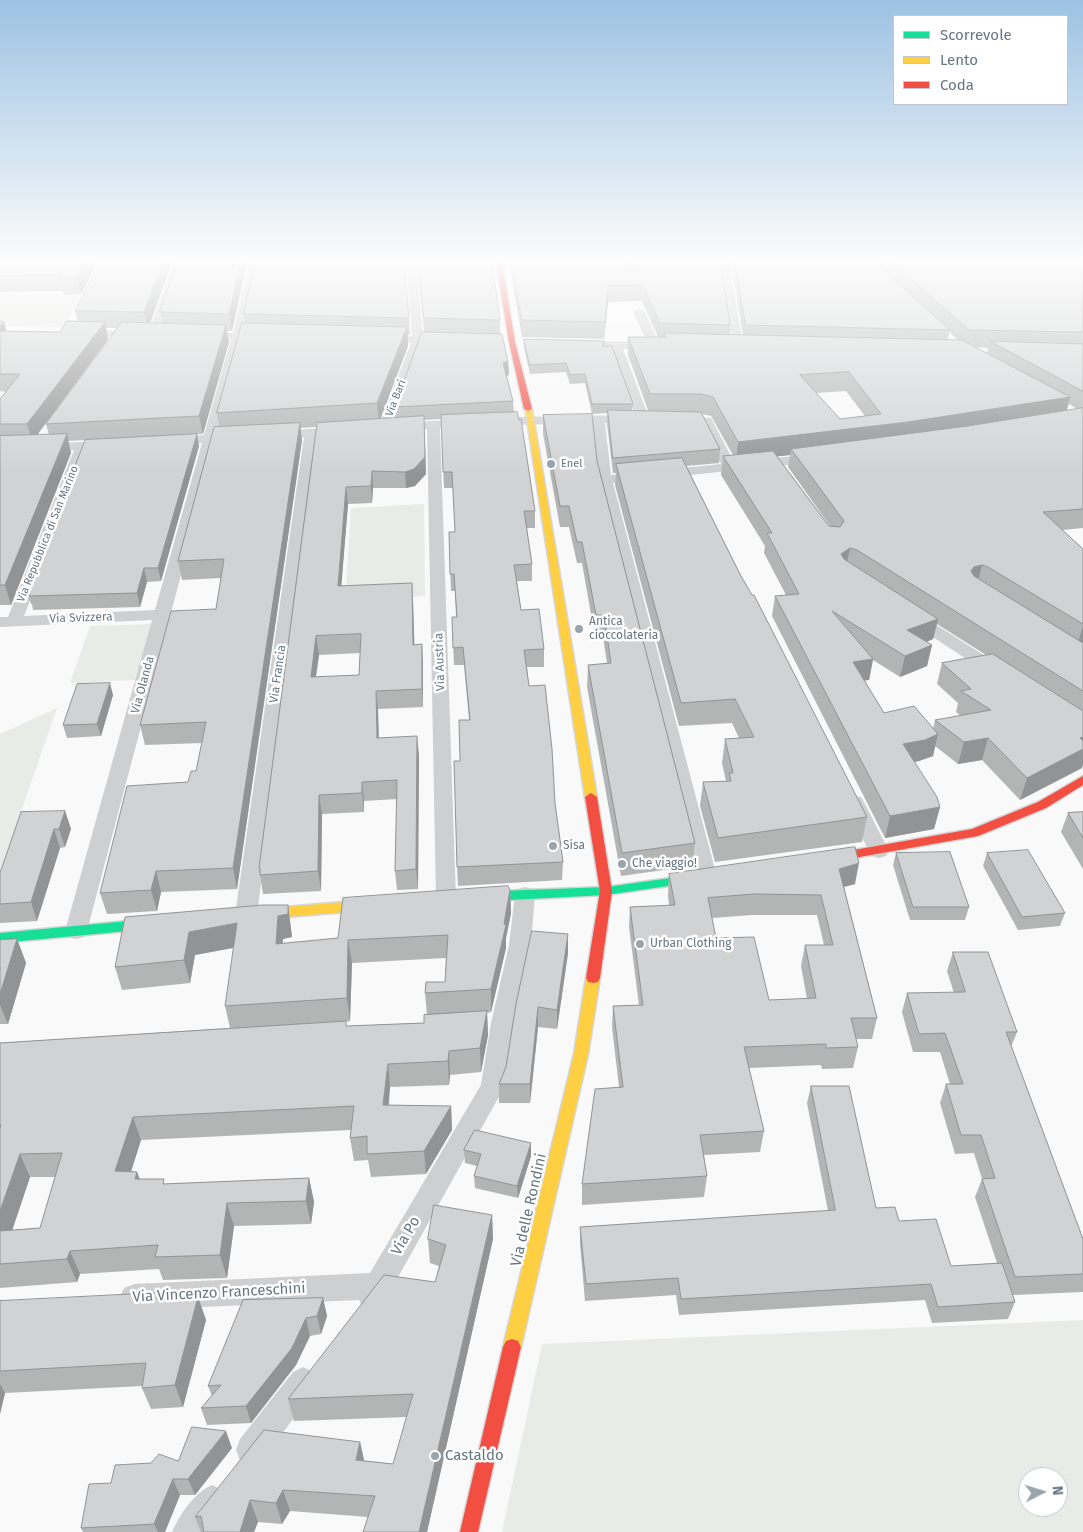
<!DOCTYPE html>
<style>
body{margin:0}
#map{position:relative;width:1083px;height:1532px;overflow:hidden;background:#f9f9f9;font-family:"Fira Sans",sans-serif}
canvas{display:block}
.legend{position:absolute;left:893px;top:15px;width:175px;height:90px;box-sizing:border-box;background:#fff;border:1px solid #c1c8cd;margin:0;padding:6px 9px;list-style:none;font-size:15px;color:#657683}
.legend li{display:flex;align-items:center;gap:10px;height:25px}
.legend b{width:25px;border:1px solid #c1c8cd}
.north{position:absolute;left:1018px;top:1467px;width:50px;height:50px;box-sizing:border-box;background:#fff;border:1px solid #c1c8cd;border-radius:50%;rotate:85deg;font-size:14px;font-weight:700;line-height:20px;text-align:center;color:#657683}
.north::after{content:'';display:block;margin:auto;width:18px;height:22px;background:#99a4ac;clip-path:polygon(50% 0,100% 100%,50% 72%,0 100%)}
</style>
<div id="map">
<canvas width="1083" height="1532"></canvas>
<ul class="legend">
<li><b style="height:6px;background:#16e098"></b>Scorrevole</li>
<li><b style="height:6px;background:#ffcf43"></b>Lento</li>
<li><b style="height:6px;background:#f24e42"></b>Coda</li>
</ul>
<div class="north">N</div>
</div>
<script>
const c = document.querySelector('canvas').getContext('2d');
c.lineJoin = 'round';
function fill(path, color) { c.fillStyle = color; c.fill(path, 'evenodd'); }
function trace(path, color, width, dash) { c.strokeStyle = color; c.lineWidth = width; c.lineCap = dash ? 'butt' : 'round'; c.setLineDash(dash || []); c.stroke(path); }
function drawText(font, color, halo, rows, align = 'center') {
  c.font = font + ' "Fira Sans",sans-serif'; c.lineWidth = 5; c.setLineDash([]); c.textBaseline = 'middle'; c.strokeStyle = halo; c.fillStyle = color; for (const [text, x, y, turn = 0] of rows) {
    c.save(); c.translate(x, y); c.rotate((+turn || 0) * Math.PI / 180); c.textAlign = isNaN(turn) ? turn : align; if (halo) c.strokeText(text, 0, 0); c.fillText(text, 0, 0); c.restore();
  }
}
fill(new Path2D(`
 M81,294L64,327L0,326V295Z
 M424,504L425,596L345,601L351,508Z
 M152,624L135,680L70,683L90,626Z
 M57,708L0,872V734Z
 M1083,1320V1532H502L542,1344ZM1028,1477H1058V1507H1028Z`), '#e8ebe6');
const fast = new Path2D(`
 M706,873L710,874L712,877L710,880L606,895L472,902L468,900L466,897L468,894L472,892L606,887Z
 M160,918L165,920L166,923L165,926L160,928L0,943V933Z`);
const slow = new Path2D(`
 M525,407L532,409L597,797L591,801L585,797Z
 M380,899L384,901L386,904L384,907L380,909L250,920L245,918L244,915L245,912L250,910Z
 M593,973L598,974L600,978L588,1054L521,1347L518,1353L512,1355L506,1353L503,1347L574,1054L586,978L588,974Z`);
const jam = new Path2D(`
 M496,262H502L515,342L532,409L528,411L524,409L509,342Z
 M1083,776V785L1046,808L978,836L820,864L816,863L814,860L816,857L820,856L972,829L1038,802Z
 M591,793L597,797L612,891L600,978L598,982L593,983L588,982L586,978L600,891L585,797Z
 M512,1339L518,1341L521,1347L478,1532H460L503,1347L506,1341Z`);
trace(fast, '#d5d6d7', 3);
trace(slow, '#d5d6d7', 3);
trace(jam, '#d5d6d7', 3);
fill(new Path2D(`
 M174,262H184L160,334L154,337L150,336L148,334Z
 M249,262H259L244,333L262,334L268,337L262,340H243L218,434L236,433L243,437L236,441L216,442L87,931L84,937L76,939L68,937L65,931L152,620L0,627V617H8L74,450L0,453V445L108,441L115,445L108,449L88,450L24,616L155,610L202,443L173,445L166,441L173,437L204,435L231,339L202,338L196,335L202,332L233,333Z
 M406,262H416L423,337L444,338L450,341L444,344H422L392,428L385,432L378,428L411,343L382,342L376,339L382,336H412Z
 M717,262H727L730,269L744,348L742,350L738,352L732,348L720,269Z
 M639,309L645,312L660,346L654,350L623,349L649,418L643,422L638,420L605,423L611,475L721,464L701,424L678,422L677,419L683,415L711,418L734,462L815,454L822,458L815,462L613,483L717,877L714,882L707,884L700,882L697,877L598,480L592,423L515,425L509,421L515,417L635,415L611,348L579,347L573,344L579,341L647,342L633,312Z
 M82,330L139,331L145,334L139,337L78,335L76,333L78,331Z
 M465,419L471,423L470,426L440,428L456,899L453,904L446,907L439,904L436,899L427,429L400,431L393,427L400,423Z
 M341,427L346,428L348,431L346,434L317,436L257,915L254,920L246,923L238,920L235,915L304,437L276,439L269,435L276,431Z
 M913,612L919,614L1001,666L1004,670L1001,674L995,675L989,674L907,620L905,617L907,614Z
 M854,796L861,797L864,802L889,851L886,856L879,858L872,856L869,851L844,802L847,797Z
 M525,887L532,889L535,894L531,945L515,1023L505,1086L388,1295L381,1304L371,1308L361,1304L359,1300L134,1310L124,1306L120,1297L124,1288L134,1284L370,1273L481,1085L491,1023L509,945L515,894L518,889Z
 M303,1367L313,1372L318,1382L313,1392L262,1461L251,1465L240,1461L236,1450L240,1439L293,1372Z
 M212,1485L223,1490L228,1501L223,1512L208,1532H172C180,1514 194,1493 212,1485Z`), '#cecfd0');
fill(fast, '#16e098');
fill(slow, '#ffcf43');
fill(jam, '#f24e42');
fill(new Path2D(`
 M0,262H97L81,294L64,295L63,291L0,292Z
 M172,262L150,323L163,324L160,312L247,262L232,331H227L229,342L203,434H197L199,446L161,581L147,582L140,607L33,610L32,604H31L27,591L106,439L68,441L71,453L11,605H0V399L6,392L0,391V321L4,322L6,331L60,332L78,321L75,311ZM106,328H117L46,424L49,435H37L108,339Z
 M418,262H492L500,320V334L508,361L509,375L507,376L513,401L514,412L535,511V528H527L532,564V581H517L521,610L544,649V667H527L529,686L555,803L563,862L562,880L458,886L457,867L460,761L469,720L464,665H454L452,617H456L455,591H451L449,532H455L453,488H444L441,419L424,420L426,474L415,486L406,488H373L372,503L348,504L341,585L413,600L414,645L423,663V707L378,709L379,738L419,755L418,889L397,890L395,871L397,799L364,801V812L322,814L321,891L263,894L259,868L316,427L300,428L302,440L237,889L161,892L157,911L107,914L100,893L188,782L196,771L202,743L145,745L140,725L216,609L221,578L182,580L178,561L219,427L217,413L245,323L244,314L409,318L410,335H408V346L380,419L395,418V407L424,332ZM360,653L359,675L316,677L319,655Z
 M509,262H619L622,270L628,271L625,262H721L730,325V335H743L732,269L728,262H1083V528L1062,530L1083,549V764L1082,768L1020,800L982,760L958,764L935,746L933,756L919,761L914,762L940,807L934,829L885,838L772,616L775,596L786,595L764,553L765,546L721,475L723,456L733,455L711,416L702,414L720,449L719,463L686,466L741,576L867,817L862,842L715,862L700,806L703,782L726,781L722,763L725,739L739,738L732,723L679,726L615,485L616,473H613L607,424V413L592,414L585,383L570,384L566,372L530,374L524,348V339L603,346L633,404L632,410H648L628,355V337H658L642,301L608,302L604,339L522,337ZM949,332L958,340H948ZM976,347L988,348L987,353ZM846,391L865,416L840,419L816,393ZM1069,404L1077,409L1067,410ZM790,455L788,467L830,526H829L777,456ZM937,624L986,655L942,663L937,684L958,703L956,712L961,716L935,720L933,729L884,713L864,680H869L873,660L900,677L927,666L932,645L927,642L933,639Z
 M543,415L597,461L695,843L692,866L621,876L587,687L588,665L607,663L603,637H595L582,563H577L569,527H560L543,434Z
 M113,695L101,736L67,738L63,725Z
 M65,811L71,829L65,847L60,848L37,921L0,923V873Z
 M1083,812V869L1061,832L1068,813Z
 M896,853L969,907L965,920H910L893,865Z
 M987,853L1065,913L1060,926L1018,930L983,866Z
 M669,874L855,884L844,887L877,1018L872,1039H856L858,1047L853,1068L822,1069L821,1065L749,1068L764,1131L760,1152L704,1155L707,1176L704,1197L582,1205V1184L619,1087L612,1027L613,1006L639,1005L629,927L630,907L669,906L668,895ZM752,915H817L824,945H805L801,966L807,999L769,1000L716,938L712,918Z
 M510,890L511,913L506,938V948L491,1012L487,1013L488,1035L481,1072L450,1075L449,1085L390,1087L389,1105L451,1106L452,1130L426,1174L371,1177L368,1160L354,1161L350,1138L351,1130L141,1140L131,1171L137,1172L140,1179L166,1184L309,1178L314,1202L311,1224L234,1226L227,1278L163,1280L159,1269L80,1274L77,1282L0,1288V1043L230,1028L225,1006L234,948L195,955L190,983L122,990L115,967L288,905L292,937L283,939L282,944L338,938ZM446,958L445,982L425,993L427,1015L424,1023L346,1026V1022L350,1021L352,963ZM30,1177H55L40,1228L12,1230Z
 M17,939L26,963L8,1024H0V940Z
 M953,952L1017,1032L1011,1047L1083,1239V1292L1013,1295L1015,1302L1008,1319L932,1323L925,1300L679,1315L676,1295L585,1301L580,1244V1227L828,1211L807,1103L811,1086L876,1208L899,1221L951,1266L997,1263L975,1197L982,1179L974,1153L955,1154L940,1103L946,1084H950L940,1052H913L902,1012L907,993H954L947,971Z
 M568,953L557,1029L538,1027L530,1103H499V1084L506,1067Z
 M531,1143V1156L518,1198L475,1188L474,1176L477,1166L465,1163L464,1150Z
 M492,1215L493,1239L427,1532L368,1517L290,1511L282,1524L258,1522L254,1532H201L195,1517L360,1442L364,1461L393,1464L407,1417L294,1421L288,1399L435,1282L439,1266L430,1263L428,1239Z
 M198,1297L206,1320L183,1407L151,1409L142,1388V1386L5,1393L0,1414V1301L160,1299Z
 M323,1298L327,1316L321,1334L310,1336L296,1365L251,1423L207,1425L201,1408L212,1396L208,1386Z
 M232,1448L195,1495H180L165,1532H83L81,1528L151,1463L178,1461Z`), '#b3b5b5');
fill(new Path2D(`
 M85,262H97L81,294L77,278Z
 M163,262H172L148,329L144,312Z
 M241,262H247L232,331L229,314Z
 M608,286V302L604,339L605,322Z
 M4,322L8,338L0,344V326Z
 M105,322L108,339L32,442L27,424Z
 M226,325L229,342L203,434L199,416Z
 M407,327L408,346L379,423L377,403Z
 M508,361L509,375L504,377L503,363Z
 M1070,397L1065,416L791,449L790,455L736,461L738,442Z
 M424,416L426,474L415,486L406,488L405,472Z
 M300,423L302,440L237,889L233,868Z
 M67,434L71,453L11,605L5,585Z
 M197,434L199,446L161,581L158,568Z
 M372,471L373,488L372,503L371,486Z
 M346,487L348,504L340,603L338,586Z
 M850,548L846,568L841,554Z
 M982,565L977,585L971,571L974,567Z
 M144,568L147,582L140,607L137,593Z
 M412,583L413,600L415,663L413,645Z
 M938,619L933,639L903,651L907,630Z
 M1083,626V642L1077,645Z
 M316,636L319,655L313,695L311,677Z
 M422,644L423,663V707L422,689Z
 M932,645L927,666L900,677L905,656Z
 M873,659L869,680L849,683L853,662Z
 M110,683L113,695L101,736L97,724Z
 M376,691L378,709L379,757L377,738Z
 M938,734L933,756L919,761L898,766L903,744Z
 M1083,735V764L1082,768L1020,800L1027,778L1080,738Z
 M417,736L419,755L418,889L416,869Z
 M988,738L982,760L958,764L964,742Z
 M362,782L364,801V812L362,793Z
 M319,795L322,814L321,891L318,871Z
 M940,807L934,829L885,838L890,816Z
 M65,811L71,829L65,847L59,829Z
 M54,829L60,848L37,921L31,902Z
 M859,863L855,884L835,889L839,869Z
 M156,871L161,892L157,911L151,890Z
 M510,890L511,913L506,938V948L491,1012V989Z
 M288,905L292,937L283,939L280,967L276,944L278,916Z
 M237,923L242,946L195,955L190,983L184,960L189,932Z
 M568,934V953L557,1029V1010Z
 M17,939L26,963L8,1024L0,1005V994Z
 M348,940L352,963L350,1021L347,998Z
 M538,1007V1027L530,1103V1084Z
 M487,1011L488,1035L481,1072L480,1048Z
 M449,1051L450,1075L449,1085L448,1061Z
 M388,1064L390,1087L386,1128L383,1105Z
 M451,1106L452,1130L426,1174L424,1151Z
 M133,1117L141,1140L124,1194L115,1171Z
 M531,1143V1156L518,1198L517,1186Z
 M20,1154L30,1177L4,1255L0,1247V1211Z
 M137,1172L145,1195L135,1179Z
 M309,1178L314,1202L311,1224L306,1201Z
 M227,1203L234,1226L227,1278L220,1255Z
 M492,1215L493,1239L427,1532H419Z
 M70,1251L80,1274L77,1282L67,1259Z
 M198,1297L206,1320L183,1407L175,1385Z
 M323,1298L327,1316L321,1334L317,1316Z
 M306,1318L310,1336L296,1365L251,1423L246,1406Z
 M0,1384L5,1393L0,1414Z
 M226,1431L232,1448L195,1495L188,1479Z
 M360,1442L365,1464L356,1460Z
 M173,1479L180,1495L165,1532H158L154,1524Z
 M283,1490L290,1511L282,1524L276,1503Z
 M250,1500L258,1522L254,1532H240Z`), '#929394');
const building = new Path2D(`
 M0,262H85L77,278H60L62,274L0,276Z
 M100,262H163L144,312L75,311Z
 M178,262H241L229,314L160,312Z
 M255,262H404L409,318L244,314Z
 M418,262H492L500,320L424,318Z
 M511,262H619L622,270L632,271L634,268L632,262H721L730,325L660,323L643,285L608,286L605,322L522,320Z
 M735,262H879L892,278L950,330L746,325Z
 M894,262H1083V332L969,330L903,272Z
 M0,321L4,322L0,326Z
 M67,321L105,322L27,424H0V399L20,374H0V331L60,332Z
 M122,322L226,325L199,416L46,424Z
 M242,323L407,327L377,403L217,413Z
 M422,332L502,334L508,361L503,363L513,401L395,407Z
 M664,333L962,340L1070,397L908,422L738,442L713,397L701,394H650L628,337H666ZM849,372L881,414L840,419L800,375Z
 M524,339L604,341L603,346H612L633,404H592L585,374L570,375L566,363L530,365Z
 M990,341L1083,344V391Z
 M1083,408V509L1043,512L1083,549V624L988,567L982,565L974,567L971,571L974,576L1083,643V691L857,550L850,548L841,554L844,559L938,619L907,630L932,645L905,656L832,611L873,659L853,662L884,713L914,706L938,734L925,740L903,744L937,797L940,807L890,816L775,596L799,594L767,533H772L723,456L773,451L829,526L840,527L844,521L791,449L968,426Z
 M608,410L701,412L720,449L613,458Z
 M517,412L519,420L521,419L535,511H524L532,564L514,565L521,610L539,609L544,649L524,650L529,686L545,685L552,749L555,803L563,862L457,867L454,761H460L459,720H470L463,647L453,648L452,617H457L454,574H450L449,532H455L452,472H443L441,415Z
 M592,414L597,461L695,843L622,853L588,665L611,663L604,615H596L582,542H577L569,506H560L543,415Z
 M424,416L425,457L414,469L405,472L372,471L371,486L346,487L338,586L412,583L413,645L422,644V689L376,691L377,738L417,736L416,869L395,871L397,780L362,782V793L319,795L318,871L260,875V868H259L317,423ZM361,634L359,675L311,677L316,636Z
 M300,423L233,868L156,871L151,890L100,893L127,786L188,782L191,771H196L206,722L140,725L171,611L216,609L224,559L178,561L214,427Z
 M67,434L5,585H0V436Z
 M197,434L158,568H144L137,593L29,596L31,590L27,591L85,440Z
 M682,458L741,576L752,595H754L867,817L718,838L703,782L731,781L729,773H733L725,739L754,737L735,699L681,703L616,464Z
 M993,654L1083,711V737L1080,738L1083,741V749L1027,778L988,738L964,742L935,720L991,710L961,691L971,689L942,663Z
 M110,683L97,724L63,725L77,684Z
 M65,811L59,829H54L31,902L0,904V873L21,812Z
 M1083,812V838L1068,813Z
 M855,847L859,863L839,869L877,1018H851L858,1047L826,1048V1044L744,1047L764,1131L700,1135L707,1176L582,1184L595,1089L623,1087L613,1006L643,1005L630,907L675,905L669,874ZM755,894L821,895L833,945H805L816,998L769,1000L754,937L716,938L708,898Z
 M1028,850L1065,913L1022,917L987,853Z
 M950,852L969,907H913L896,853Z
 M508,886L510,890L504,924L506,925L491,989L425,993L426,982H445L448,935L348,940L347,998L225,1006L237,923L189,932L184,960L115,967L125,917L263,905H288V914L278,916L276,944L338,938L343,898Z
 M532,931L568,934L557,1010L538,1007L530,1084H499L506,1067L516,1004Z
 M17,939L0,994V940Z
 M953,952H988L1017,1032H1006L1083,1239V1274L1015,1277L982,1179L995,1178L981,1135H961L946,1084H963L945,1033L919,1034L907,993L965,992Z
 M487,1011L480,1048L449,1051L448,1061L388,1064L383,1105L451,1106L424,1151L367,1154V1136L350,1138L354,1106L133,1117L115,1171L137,1172L135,1179H164L163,1184L309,1178L306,1201L227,1203L220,1255L155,1257L158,1245L70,1251L67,1259L0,1264V1231L40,1228L62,1153L20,1154L0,1211V1128L1,1125H0V1043L346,1021V1026L424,1023V1015Z
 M811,1086H849L876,1208L895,1207L899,1221L936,1219L951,1266L1002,1263L1015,1302L938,1307L931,1284L681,1299L678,1278L586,1284L580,1227L835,1210Z
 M475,1130L531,1143L517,1186L474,1176L481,1154L464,1150Z
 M434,1205L492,1215L419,1532H363L375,1496L283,1490L276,1503L250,1500L240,1532H204L201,1516L195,1517L264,1430L360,1442L356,1460L393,1464L413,1394L288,1399L384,1275L435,1282L446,1245L428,1239Z
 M158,1293L157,1299L198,1297L175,1385L142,1388L146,1363L0,1371V1301Z
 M323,1298L317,1316L306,1318L292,1348L246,1406L201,1408L221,1385L208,1386L243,1300Z
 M192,1427L226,1431L188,1479H173L154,1524L81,1528L89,1484L111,1483L115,1465L151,1463L159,1454L178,1461Z`);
fill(building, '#d0d2d3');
trace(building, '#929394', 1);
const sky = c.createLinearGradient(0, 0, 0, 476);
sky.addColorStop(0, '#9dc2e2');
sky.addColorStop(0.55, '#fcfcfc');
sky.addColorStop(1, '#fcfcfc00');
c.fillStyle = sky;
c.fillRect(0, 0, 1083, 476);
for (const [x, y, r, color] of [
 [551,464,5,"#99a4ac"],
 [579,629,5,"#99a4ac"],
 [553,846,5,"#99a4ac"],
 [622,864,5,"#99a4ac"],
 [640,944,5,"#99a4ac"],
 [435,1456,5,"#99a4ac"]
]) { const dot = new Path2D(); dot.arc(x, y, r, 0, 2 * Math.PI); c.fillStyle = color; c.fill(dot); trace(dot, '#fff', 2); }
drawText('11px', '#657683', '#fff', [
 ["Via Bari",396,398,-69],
 ["Via Repubblica di San Marino",48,534,-68]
]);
drawText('11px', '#657683', '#fff', [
 ["Enel",561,464]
], 'left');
drawText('12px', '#657683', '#fff', [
 ["Via Svizzera",81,618,-2],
 ["Via Austria",440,662,-92],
 ["Via Francia",278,674,-82],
 ["Via Olanda",143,685,-75]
]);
drawText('12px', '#657683', '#fff', [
 ["Antica",589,622],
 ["cioccolateria",589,636],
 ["Sisa",563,846],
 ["Che viaggio!",632,864],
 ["Urban Clothing",650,944]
], 'left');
drawText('15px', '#657683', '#fff', [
 ["Via delle Rondini",529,1210,-77],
 ["Via Po",406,1236,-60],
 ["Via Vincenzo Franceschini",219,1293,-3]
]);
drawText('15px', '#657683', '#fff', [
 ["Castaldo",445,1456]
], 'left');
</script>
